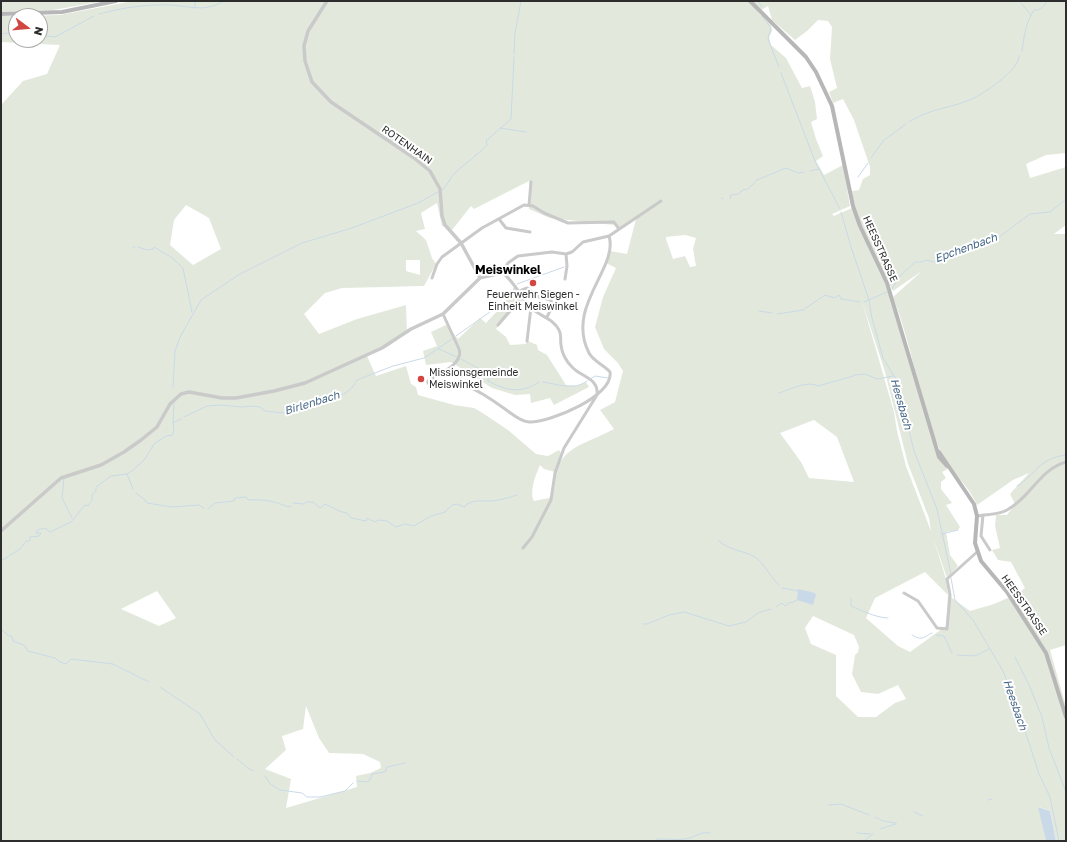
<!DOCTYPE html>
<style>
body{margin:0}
#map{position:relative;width:1067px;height:842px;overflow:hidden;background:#fff;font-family:"Golos Text",sans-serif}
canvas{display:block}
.frame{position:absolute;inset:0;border:2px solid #2d2d2d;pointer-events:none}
.north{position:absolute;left:8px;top:8px;width:40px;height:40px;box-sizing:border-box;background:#fff;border:1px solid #ababab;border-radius:50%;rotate:106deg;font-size:11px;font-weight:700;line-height:16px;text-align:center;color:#2d2d2d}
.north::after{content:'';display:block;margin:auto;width:14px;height:18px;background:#d24641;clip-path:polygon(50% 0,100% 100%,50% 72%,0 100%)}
</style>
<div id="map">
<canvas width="1067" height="842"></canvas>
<div class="frame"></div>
<div class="north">N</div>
</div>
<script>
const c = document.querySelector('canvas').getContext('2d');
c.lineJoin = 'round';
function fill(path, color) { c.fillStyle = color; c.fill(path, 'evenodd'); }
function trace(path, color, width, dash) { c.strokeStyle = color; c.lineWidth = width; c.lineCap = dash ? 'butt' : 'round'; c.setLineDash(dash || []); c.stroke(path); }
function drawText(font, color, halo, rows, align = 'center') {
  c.font = font + ' "Golos Text",sans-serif'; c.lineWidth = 4; c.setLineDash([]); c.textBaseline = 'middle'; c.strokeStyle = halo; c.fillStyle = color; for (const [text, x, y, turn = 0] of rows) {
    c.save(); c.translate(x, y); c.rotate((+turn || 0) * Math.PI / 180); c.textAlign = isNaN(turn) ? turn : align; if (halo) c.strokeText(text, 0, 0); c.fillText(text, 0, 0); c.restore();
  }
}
fill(new Path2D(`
 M1,1H104L53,10L1,12Z
 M133,1H1066V153L1046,155L1026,164L1030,178L1066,167V225L1054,234H1066V645L1050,650L1066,707V841H1056L1050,811L1039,807L1046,841H1V103L2,104L23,81L47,74L60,45L1,42V16H16V40H40V16H21L60,15ZM768,6L772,20L795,40L807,31L818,20L828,21L832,27L830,59L837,88L829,92L833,103L843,99L854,120L870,167V175L863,179L859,190L852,191C856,224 879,261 893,291L922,271L893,297C912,346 919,398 938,446C947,469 969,485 977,505L1013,480L1029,473L1010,494L1015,504L1007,515H996L995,526L1000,548L992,550L998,560L1011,562L1025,588L1013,597L1012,596L994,604L970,611L948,595L946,579L933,537L947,578L958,566L950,555L946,532L958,530L960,527L946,505L952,503L941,489V482L946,478L942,472L948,469L938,458L886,284L852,208L834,216L832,214L850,206L843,165L824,175L816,161L823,156L816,139L811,122L817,119L815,102L810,86L802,88L786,58L771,45L769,37L772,31L771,25L758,12ZM529,181V209L550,218L614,225L617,229L636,219L627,254L610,251L606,263L616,268L603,297L595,327L604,349L618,363L623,371L615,402L600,410L614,429C576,449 557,445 551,496L549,498L534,501C529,492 536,474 540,465L544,469L555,472L561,453L559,450L548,456L536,454L508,430L481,412L474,408L454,405L418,395L416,387L411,384L406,366L376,376L367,356L390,345L407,333L406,305L357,319L319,334L304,314L325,293L342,288L424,286L436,264L432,258L426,240L416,231L425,229L421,213L437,203L442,226L452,230L471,206L474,209ZM186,205L209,218L221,249L193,265L170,245L174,220ZM685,235L696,238L693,249L696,266L690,267L685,256L673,259L666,239V237ZM406,260H420V275L406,271ZM862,301L885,372L908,464L929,518L931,531L906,466L897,431L894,412ZM814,420L837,437L854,482L809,478L801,462L780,433ZM925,572L948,595L946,626L910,652L898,646L866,618L875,598ZM157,591L176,618L159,626L121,609ZM813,616L854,635L859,647L858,652L855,655L852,674L861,692L878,694L898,685L906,699L895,703L876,717H858L836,696V655L811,644L805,628ZM306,706L319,738L329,753L363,754L380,762L381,768L370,773L356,776L357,787L286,808L291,779L265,769L286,750L282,736L303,729Z
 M514,287L524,299L496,329L506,337L510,345L525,344L528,341L537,345L538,350L547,355L566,385L577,386L586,382L589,387L554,405L550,398L531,403L530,394L515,395L492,388L451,362L426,365L423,351L437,346L431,332L446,325L458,339L480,318L486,323L511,296Z`), '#e2e9dc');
fill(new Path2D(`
 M798,589L815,593L816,595L813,605L797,600Z
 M1038,807L1050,811L1056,841H1046Z`), '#cad9e7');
trace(new Path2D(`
 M195,1V8
 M758,1L762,7
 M1021,3L1031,15
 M99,14C122,8 145,4 170,5C192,6 203,13 224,1
 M762,16L771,28L768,39L779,67
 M1,34L16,32
 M40,35L55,37L94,16
 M1022,51C1024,36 1026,22 1034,10C1041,10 1042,8 1046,3L1045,1
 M514,54L515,33L521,1
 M781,73L815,161L840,209
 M909,122C929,108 955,108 976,97C987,91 1020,69 1019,56
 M500,128L526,132
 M871,158L883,141L906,124
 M810,171L819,169
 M858,177L868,163
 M442,190C448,185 450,177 456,172C466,163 477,155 487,145L486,141L511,119L514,57
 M721,198L723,199
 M730,199L731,195L738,194L743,190L748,189L757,180L786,168L798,173L804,172
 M841,212L851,247L869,300L872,318L883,358L896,379L914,451L937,509L951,574
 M133,247H135
 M138,247L147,250L153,249L154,247L171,257L183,268L192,312
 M517,284L564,267
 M892,289L899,277L915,262H922L926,260L934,262L995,240L1030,214L1050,212L1066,199
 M864,302L887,292
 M759,311L772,313
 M777,314L803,310L825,295L834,298L839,295L841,299L860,302
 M456,336L511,297L514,288
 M439,349L457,357
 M461,359L489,374L488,381C507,391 521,394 539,382
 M590,379L595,376L608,378
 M543,382C557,384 574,391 587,381
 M173,387L175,351L180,337L201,300L240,274L302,243L352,228L418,203L438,192
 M779,393C790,390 806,380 818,386L853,376L854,375L865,374L877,379L893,376
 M184,417L207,406L221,405L242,407L254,406L260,407L265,411L283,413L330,396C341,399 352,390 357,380L393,366L424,358L452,339
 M173,423L174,403
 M127,474L133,489
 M64,478L62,498L72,518
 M1017,486C1037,474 1037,459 1066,455
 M136,493L146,501L147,503L172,507L199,505L204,508
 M293,503L304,504L306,502H313L320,508L325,504C333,507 338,512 347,513L351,518L366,521L367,518L375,522L378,520L387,521L396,527L405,524L414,526L431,516L445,512L452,505L457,504L464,507C472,497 487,503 498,500C505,499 511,497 517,495
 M208,509L215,503L234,501L235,498L246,497L248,500C262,499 275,501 288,507L291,506
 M942,534L958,530
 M718,540C729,551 743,550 755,557C765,564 770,577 779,585
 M1,561L20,549L26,541H30V537L39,536L41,533H36L37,530L45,528L50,532L71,522L85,505L88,506L92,500V495L96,491V487L111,476L127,474L133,470L145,459L154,444L166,436L172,435L174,431L173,423L181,419
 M951,578L955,600L973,620L1003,671L1023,724L1039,774L1050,797L1059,841
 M782,588L798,591
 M851,598V606C860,610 877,618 888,618
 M776,607L782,603L785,606L790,602L791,603L797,600
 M643,624H647L669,615L684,612L729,626L746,622L758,613L771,609
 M1,629L9,636H12L13,641L24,645L28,651L55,658L60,662L66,664L71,659L113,664L149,682
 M912,635C923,642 924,636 932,633
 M936,635L944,636L952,653
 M957,655L975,656L989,649
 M1015,657L1030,687L1042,717L1049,748L1066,792
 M160,687L200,714L215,740L234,757
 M237,759C243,763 246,768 253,771
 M265,776L270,784L280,790L302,793L307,797H320L345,791L353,783
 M357,781L367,782L370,780L372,774L385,772L387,767L405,763
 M988,800L992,799
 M829,805L841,804L869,815
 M914,812L923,816
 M875,817L883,821L896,823
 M880,829L896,824
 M857,833L871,834
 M623,841H648
 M653,841C656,840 659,838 662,839C670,839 677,840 685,839C696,838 698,831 710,833
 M864,841L873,834`), '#cad9e7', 1);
trace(new Path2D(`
 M529,205L531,182
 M499,219L506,228L530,232
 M503,273L508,263L518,256L552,252L566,254L572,252L583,242L609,236L661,201
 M432,278L437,264L442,257L482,228L524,205L533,206L544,213L568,223L614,222L619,229
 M480,278L503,273C516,284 520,296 530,307C539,316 553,318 559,330C562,335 560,340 561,345C562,354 566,361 572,367C581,377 599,378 597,395L564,448L555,473L551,500L532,537L523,548
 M565,279L567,266L566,254
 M520,291L527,288L539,297L551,300L552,307L547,317
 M443,314L459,349C464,364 439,374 428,381V383L430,385C457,374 484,394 505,409C512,414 521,422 529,422C549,423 614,396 610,372C604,365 593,361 589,353C565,306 619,268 609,236
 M498,325L523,295
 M527,341L531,307
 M983,515L981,536L990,550
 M977,516C986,514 999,515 1007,510C1030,498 1040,469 1066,462
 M904,593L918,601L937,628L947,629L950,595L947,579L977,552`), '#cacaca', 3);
trace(new Path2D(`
 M1,531L61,478L101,465L124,452L141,440L157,427L170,404L181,394L189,392L222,398H236L274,391L305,383L382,348L411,329L443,314L480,278L461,243L445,225L442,216L440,189L430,171L414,158L331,102L312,82L305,61L304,46L308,31L327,1`), '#cacaca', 3.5);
trace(new Path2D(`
 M750,1L806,57L816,72L832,106L853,206L860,226L887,283L939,457L947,466
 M1,14L62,12L116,1
 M939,452L974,504L977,516L975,543L981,561L1007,592L1046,653L1066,717`), '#b7b7b7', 4);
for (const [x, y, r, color] of [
 [533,283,4,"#d24641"],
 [421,379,4,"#d24641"]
]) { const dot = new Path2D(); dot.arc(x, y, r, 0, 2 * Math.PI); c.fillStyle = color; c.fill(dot); trace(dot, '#fff', 1.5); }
drawText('10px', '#2d2d2d', '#fff', [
 ["ROTENHAIN",407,145,35],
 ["HEESSTRASSE",880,249,66],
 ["HEESSTRASSE",1024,605,55]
]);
drawText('10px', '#2d2d2d', '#fff', [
 ["Feuerwehr Siegen -",533,295],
 ["Einheit Meiswinkel",533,307],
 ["Missionsgemeinde",429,373,"left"],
 ["Meiswinkel",429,385,"left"]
]);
drawText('italic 11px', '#446687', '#fff', [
 ["Epchenbach",966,248,-20],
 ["Birlenbach",312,403,-17],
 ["Heesbach",901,404,74],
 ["Heesbach",1015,705,71]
]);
drawText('bold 12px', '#000', '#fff', [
 ["Meiswinkel",508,270]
]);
</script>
